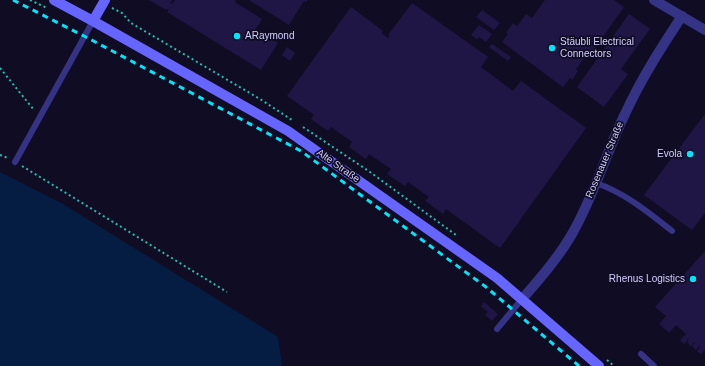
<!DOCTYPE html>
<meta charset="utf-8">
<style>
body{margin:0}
canvas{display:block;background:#0f0c23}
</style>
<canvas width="705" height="366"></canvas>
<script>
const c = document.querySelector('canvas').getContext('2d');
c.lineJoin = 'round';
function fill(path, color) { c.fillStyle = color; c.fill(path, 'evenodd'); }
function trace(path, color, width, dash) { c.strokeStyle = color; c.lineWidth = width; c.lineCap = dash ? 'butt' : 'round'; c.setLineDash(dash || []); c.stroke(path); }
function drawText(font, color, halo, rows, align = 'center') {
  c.font = font + ' Arial,sans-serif'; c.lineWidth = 3.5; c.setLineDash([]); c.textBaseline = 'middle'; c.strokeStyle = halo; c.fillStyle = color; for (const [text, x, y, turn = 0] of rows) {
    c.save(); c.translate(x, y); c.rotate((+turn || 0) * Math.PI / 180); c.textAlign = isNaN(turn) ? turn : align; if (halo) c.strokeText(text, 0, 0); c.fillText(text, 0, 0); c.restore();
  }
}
fill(new Path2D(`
 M0,172L63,204L278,337L282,366H0Z`), '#051d43');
fill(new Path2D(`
 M149,0H172L170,3L172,4L175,0H236L235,2L262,19L256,29L278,43L261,70L167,12L169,10L167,9L166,10Z
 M249,0H308L306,2L304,1L289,25Z
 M545,0H614L624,7L590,55L588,53L576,69L578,71L572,80L570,78L563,87L502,42L508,34L506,33L513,23L517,26L526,14L532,18Z
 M412,3L488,57L481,67L513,91L521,81L586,128L500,248L446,209L443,214L425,201L429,197L408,182L405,186L387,174L391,169L369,154L366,159L349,147L352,142L331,127L328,131L311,119L314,115L287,96L351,7L383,31L381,33L388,38L390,36L388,35Z
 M482,10L500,23L494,30L476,17Z
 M629,14L650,29L621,69L628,74L604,107L577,87Z
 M479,25L492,34L486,42L479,37L477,39L471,35Z
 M492,44L511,57L508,61L489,47Z
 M287,47L295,53L290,61L282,55Z
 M705,114V213L692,230L644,195Z
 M705,251V350L701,354L697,351L700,347L699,346L696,350L692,346L695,343V342L691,346L687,342L690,337L684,344L680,340L686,334L676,325L669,333L659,324L666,316L655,307Z
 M484,302L498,314L492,321L485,315L488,312L481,306Z`), '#1f1646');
trace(new Path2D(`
 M30,0L47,8
 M112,8L122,13L131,23L260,99L292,120
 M0,68L34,110
 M303,127L370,172L456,235
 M0,155L8,158
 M22,166L227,292
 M607,360L614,366`), '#24bdb1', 2, [2, 3]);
trace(new Path2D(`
 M15,162L93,21
 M596,183C625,193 648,212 672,231
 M497,329L522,299
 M641,354L654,366`), '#343386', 6);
trace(new Path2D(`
 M654,0L705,30
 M522,299C540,279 559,257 572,234C594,196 606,153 625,114C641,79 661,48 682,16`), '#343386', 10);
trace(new Path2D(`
 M54,0L93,21L288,131L497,278L599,366
 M93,21L105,0`), '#6665ff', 10);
trace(new Path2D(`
 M13,0L84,36L301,151L486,287L579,366`), '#00e5f9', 3, [6, 5]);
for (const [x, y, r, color] of [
 [237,36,4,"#00e5f9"],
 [552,48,4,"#00e5f9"],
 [690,154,4,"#00e5f9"],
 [693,279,4,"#00e5f9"]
]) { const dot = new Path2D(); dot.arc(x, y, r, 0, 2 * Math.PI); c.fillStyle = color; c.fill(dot); trace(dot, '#0f0c23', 1.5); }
drawText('10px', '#d3ceff', '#0f0c23', [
 ["ARaymond",245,36],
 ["Stäubli Electrical",560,42],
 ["Connectors",560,54],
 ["Evola",682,154,"right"],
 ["Rhenus Logistics",685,279,"right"]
], 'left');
drawText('10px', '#d3ceff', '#0f0c23', [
 ["Rosenauer Straße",605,160,-67],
 ["Alte Straße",338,166,35]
]);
</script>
